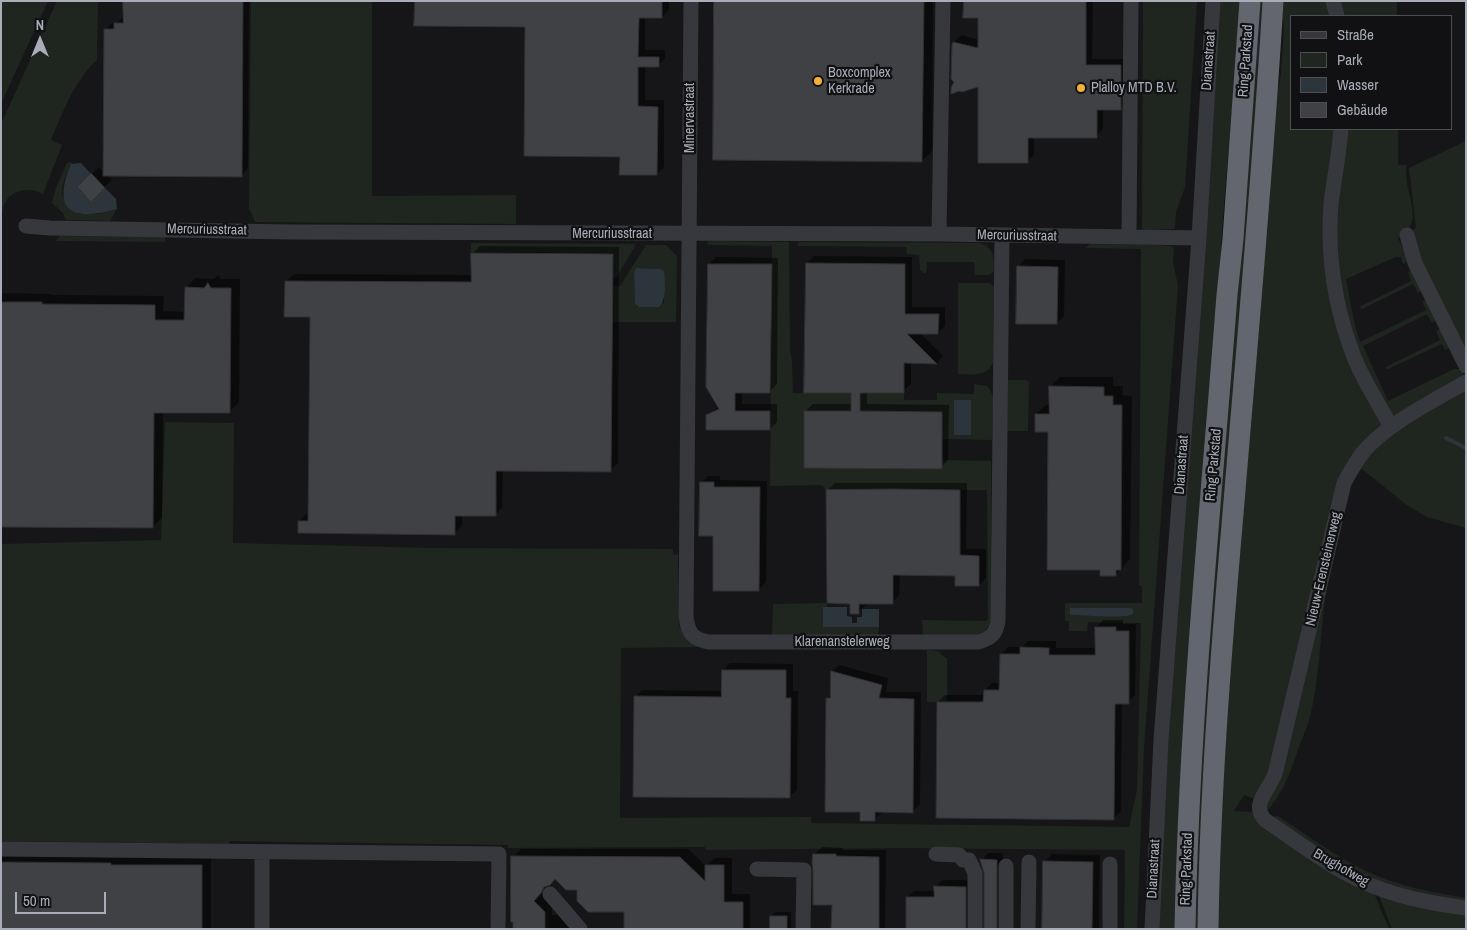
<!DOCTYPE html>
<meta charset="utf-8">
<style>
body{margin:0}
#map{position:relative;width:1467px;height:930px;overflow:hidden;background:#161618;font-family:"Archivo Narrow",sans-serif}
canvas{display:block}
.frame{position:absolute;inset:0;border:2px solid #a8adb8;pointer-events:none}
.legend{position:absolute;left:1290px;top:15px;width:162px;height:115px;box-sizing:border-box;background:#111113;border:1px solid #4d4f55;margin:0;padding:6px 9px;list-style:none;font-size:15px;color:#a8adb8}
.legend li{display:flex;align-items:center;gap:10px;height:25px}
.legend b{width:25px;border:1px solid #4d4f55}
.north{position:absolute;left:15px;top:15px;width:50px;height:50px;-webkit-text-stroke:4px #111113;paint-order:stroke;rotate:0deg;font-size:14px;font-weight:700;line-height:20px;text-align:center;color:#a8adb8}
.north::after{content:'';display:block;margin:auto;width:18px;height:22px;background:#a8adb8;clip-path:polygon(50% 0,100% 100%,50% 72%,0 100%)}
.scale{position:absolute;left:15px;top:892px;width:91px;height:22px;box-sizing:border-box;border:2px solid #a8adb8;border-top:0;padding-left:6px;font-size:15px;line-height:18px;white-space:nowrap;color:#a8adb8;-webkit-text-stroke:4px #111113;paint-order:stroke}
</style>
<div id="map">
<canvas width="1467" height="930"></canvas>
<div class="frame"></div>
<ul class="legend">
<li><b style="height:6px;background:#37383d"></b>Straße</li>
<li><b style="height:14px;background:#1e261f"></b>Park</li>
<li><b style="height:14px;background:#2c353c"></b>Wasser</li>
<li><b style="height:14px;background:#404145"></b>Gebäude</li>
</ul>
<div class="north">N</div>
<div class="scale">50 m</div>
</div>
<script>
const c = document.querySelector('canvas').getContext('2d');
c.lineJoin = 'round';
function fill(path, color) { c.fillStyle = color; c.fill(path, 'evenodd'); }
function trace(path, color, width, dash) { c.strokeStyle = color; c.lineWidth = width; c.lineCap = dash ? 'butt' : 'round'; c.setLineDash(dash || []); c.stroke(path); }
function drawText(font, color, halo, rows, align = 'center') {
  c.font = font + ' "Archivo Narrow",sans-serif'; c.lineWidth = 4.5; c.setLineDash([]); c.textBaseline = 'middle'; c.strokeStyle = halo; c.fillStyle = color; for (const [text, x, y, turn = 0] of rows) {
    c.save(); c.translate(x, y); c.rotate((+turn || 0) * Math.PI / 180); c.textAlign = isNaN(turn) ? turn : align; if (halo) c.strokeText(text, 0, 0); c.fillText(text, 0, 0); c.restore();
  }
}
fill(new Path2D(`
 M1,1H48L1,104Z
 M57,1H98L97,60C74,81 63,112 51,140L62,145L43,194C28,186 8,190 3,208C2,213 2,218 1,224V124Z
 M251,1H372V196L516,195V224L255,222L249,208Z
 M1143,1H1197L1185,187L1176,212L1175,229L1144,230L1142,229Z
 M1219,1H1241L1223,217L1177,929H1159L1163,813Z
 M1256,1H1266L1200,929H1191L1196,779Z
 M1281,1H1329L1333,16H1291V129H1339L1330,270L1384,424L1359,450L1269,778L1255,799L1244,795L1234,811L1251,812L1373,891L1389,929H1215L1222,782L1272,117L1281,75L1284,29Z
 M1335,1H1397V16H1339Z
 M1344,129H1398V165H1407C1401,187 1424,215 1405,234C1403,236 1400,237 1398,238L1408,259L1406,263L1403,264L1401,257H1396L1346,279L1355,326L1360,342L1426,310L1422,301L1426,300L1436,320L1432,323L1427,314L1363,346L1388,401L1454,369H1461L1464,373L1463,376L1393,418L1350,338L1334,247Z
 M1466,141V357L1409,232L1416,228L1409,168Z
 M71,162L72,163C68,172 58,188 64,199C66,204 75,210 79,214H98L117,209L110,221L67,220L65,219L63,213L52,203L56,188L67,163Z
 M60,236L165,237V242L56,241Z
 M710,241L789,242L790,351L792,360L793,393H851V411L942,460L991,461V620C989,627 986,631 980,635H923L922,620L986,621L988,619L987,490H826L822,485L770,486L772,246L708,245L707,242Z
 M799,242L979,243C995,248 994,257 994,271L990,275H975L974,262H927L926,273H924L920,270L919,255L907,254L906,247L797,246Z
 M471,243L636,244L616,278H613V253L471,252Z
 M1090,244L1164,245L1174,247L1173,262L1178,285L1144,748L1137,929H1124L1125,850L899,848L706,850L705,847L508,848V845L229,841V844L1,841V544L161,540L165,422L234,423L233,543L431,548L673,549V555L678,554L679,625L685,637L699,647L621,648L620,818L811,817V823L1129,827L1137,790L1141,623L1088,622L1087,631H1069V621H1065V603H1142V586L1139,585L1141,249L1086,248ZM1070,608H1074L1132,609L1117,616L1071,615L1069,613Z
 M646,245H666L677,256L676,322H612L613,286H620ZM638,268L660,269L664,273V303L639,307L635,304L634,273Z
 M1410,271H1411L1421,291L1418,293L1413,284L1362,309L1359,307L1411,281L1408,272Z
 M958,283H989L992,285L994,288L993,362C988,378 971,374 958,374Z
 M1440,329L1450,348L1445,350L1442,344L1388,369H1386V367L1440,340L1436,331Z
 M1008,380H1026L1029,382L1028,431H1007Z
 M974,384L987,386L989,388L993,396L992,440L942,439V412L860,411V393H904V400H937V393L974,394Z
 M1466,386V528L1427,517L1408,506L1357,465L1374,446Z
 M1343,499C1337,535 1329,571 1324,607C1320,642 1319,678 1311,713C1308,728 1300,741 1296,756C1289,776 1281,796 1266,812L1265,802Z
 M827,603V607H823V626L879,627L878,635H772L773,604Z
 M927,650L938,651L947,659V702H927Z
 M1278,816C1307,835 1335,856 1366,871C1398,886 1431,892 1466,898V904L1431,898L1366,879L1270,817Z
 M1378,893L1466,912V929H1392Z`), '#1e261f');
fill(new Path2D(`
 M81,163L91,174L77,187L91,201L105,188L116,199L117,209C72,222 51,211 71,164Z
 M636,268L660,269L664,271C665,281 667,300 659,307H639L635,304L634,273Z
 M954,400H971V435H954Z
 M823,607H847V616L852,617V623H857V617H862V609H879V627H823Z
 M1070,608H1131L1133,609V614C1125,619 1083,615 1071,615L1069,613Z`), '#2c353c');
fill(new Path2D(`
 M124,1H249L248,168L241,176L107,175L112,180L91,200L79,187L99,167L104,172L105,30L112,23H116L124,16Z
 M416,1H669V10L662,17H645V50H665V58L658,66H645V100H664V167L657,174L621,156L527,26Z
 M716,1H933L932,151L922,161Z
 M965,1H1093L1092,59H1128L1127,102L1120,109H1103V129L1096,136H1034V155L1027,162L979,85L956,82L954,42L962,35L979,40L980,17Z
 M480,246L619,247L618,463L610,470L503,469L502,508L495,515H462V526L454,533L299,522L306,514H309L311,316L286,282L294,274L472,275L473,253Z
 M814,256L912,257V307H945V326L938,333H920L943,356L937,363L911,362V384L903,391H867V404L949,405L948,460L941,467L806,411L813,404H852V391L807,263Z
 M716,257L778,258L777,384L770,391H742V404H777V422L770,429L707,416L719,406L709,264Z
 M1025,259L1065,260L1064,316L1057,323L1018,267Z
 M218,275L221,279H240L239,402L230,411L163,412L162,518L152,527L1,526V293L51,294V295L164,296L163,311L186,312V288L195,278L214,279Z
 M1060,377H1113V386H1123L1122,395L1132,396L1130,559L1116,575L1101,569L1049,430L1036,414L1046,405H1050V387Z
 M708,476H720V480L767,481L766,582L759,589L714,535L701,483Z
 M835,483H967L966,549H986V578L979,585L956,575L900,574L899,595L892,603H866V605L858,612L851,602L828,490Z
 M1103,620H1123V624H1136L1135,695L1128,703H1122L1121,811L1114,818L938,702L945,695H985V690L992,683H1001V655L1008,647H1022L1028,641H1056V648H1096V627Z
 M730,663L793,664V691H798L797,790L789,797L635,697L642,690L723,691V670Z
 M839,665L888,678L886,692H921L920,804L913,811H882V813L874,820L862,811L827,698L832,694V672Z
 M822,847L843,848V850H886L885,929H833V904L814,855Z
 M521,849H688L706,866L715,858H732V894H750V929H626V911L555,877L541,892L552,903V915H563L574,929H513V857Z
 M1,853L211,856V928L230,929H1Z
 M988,853H1003V922L1006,929H986V873L982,860Z
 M1052,854L1100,855L1099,929H1043L1045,862Z
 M942,880H972L976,929H907V898L914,891H935V887Z
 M776,912H791V929H771V916Z`), '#0007');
trace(new Path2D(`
 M1446,438L1466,448`), '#2c353c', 4);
const building = new Path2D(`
 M123,1H243L242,177L103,176L104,29H114V23H123Z
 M415,1H662V18H639L638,57H659V67H638V106L658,107L657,175H619L620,157L524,156L525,27L414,26Z
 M714,1H924L922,162L713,160Z
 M964,1H1086V65H1121V110H1097V138H1028V163H978V87L962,92L959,91L951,94V88L954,82L951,79L952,45L953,42L978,48V18H963Z
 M91,173L105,188L91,202L77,187Z
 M471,253L613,254L611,472L496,471V516H455V535L298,533V521H308L310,317H284L285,281L471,282Z
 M806,263L905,264V314H939L938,334H907L937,364L904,363V393H860V411L942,412V469L804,468V411H851V393H804Z
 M708,264H772L770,393H735V411H770V430H706V415L719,409L706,387Z
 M1017,266L1058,267L1057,324H1016Z
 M208,283L211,288H231L230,413H154L153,528L1,527V302H42V304L155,305V320H184L185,287L204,288Z
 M1049,386L1104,387V396H1113V405H1122L1121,570H1116V576H1100V570H1047L1048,432H1035V414H1049Z
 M700,482H714V487H760L759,591H713V536H699Z
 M894,489L960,490V555L979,556V586H955V576L893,575V604H859V614H850V604L827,603L826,490Z
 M1095,627H1116V631H1129V704H1115L1114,820L936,818L937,702H983L984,690H999L1000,654H1020V647L1049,648V655H1095Z
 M722,670H786V698H791L790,798L633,797L634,696L721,697Z
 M831,671L882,685L879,698L914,699L913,813L875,812V821H860V812H825L826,698H830Z
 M813,854H836V856L879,857V929H831L832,905H813V870L812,864Z
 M511,856L680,857L705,881V865H724V902H743V929H624V912H588L577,901V890H566L555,879L550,885L544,887L541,893L534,901L545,912V929H513V922H511Z
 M980,859L997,860V929H984V873Z
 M1043,861L1093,862L1092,929H1042Z
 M1,862L111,863V865H202V929H1Z
 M934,886L966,887V929H906V897H934Z
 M770,916H787V929H770Z`);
fill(building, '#404145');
trace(building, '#303034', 1);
trace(new Path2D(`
 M691,1L686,616C688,633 692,639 709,642H979C991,638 996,634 998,621L1002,236
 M1333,1L1337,16
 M1341,129C1339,154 1334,179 1331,204C1327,256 1335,308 1354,357C1364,382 1379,404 1391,427
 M26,226L50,228L293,232L939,234L1199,238
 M939,234L943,1
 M1407,235L1415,263L1466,366
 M1129,237L1131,1
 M1466,382C1435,400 1387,424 1364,451C1356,461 1350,472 1344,483L1279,757C1277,765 1276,774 1272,780C1265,794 1252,806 1265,820C1295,840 1326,864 1359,880C1392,896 1429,903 1466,908
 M1,849L499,854L498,929
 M936,854L959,855L963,860H969L975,873V929
 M757,869L804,870L803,929
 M550,894L580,929
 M262,929V852
 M1006,929V866
 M1028,929L1029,862
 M1110,929V864
 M1152,929L1161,740L1199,238L1213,1`), '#37383d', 15);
trace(new Path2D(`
 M1185,929C1189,717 1211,506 1227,295L1233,239L1250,1
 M1208,929C1210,790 1221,652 1233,514C1247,343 1263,172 1273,1`), '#63666e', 21);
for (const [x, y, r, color] of [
 [818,81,5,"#f2b134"],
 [1081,88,5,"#f2b134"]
]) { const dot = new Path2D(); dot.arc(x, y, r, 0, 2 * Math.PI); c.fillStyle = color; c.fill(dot); trace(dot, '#111113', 2); }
drawText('14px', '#a8adb8', '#111113', [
 ["Dianastraat",1209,61,-86],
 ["Ring Parkstad",1246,61,-86],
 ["Minervastraat",690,118,-90],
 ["Mercuriusstraat",207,230,1],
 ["Mercuriusstraat",612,234],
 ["Mercuriusstraat",1017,236,1],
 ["Dianastraat",1182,465,-86],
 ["Ring Parkstad",1214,465,-85],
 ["Nieuw-Erensteinerweg",1324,569,-77],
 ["Klarenanstelerweg",842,642],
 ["Brughofweg",1341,868,30],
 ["Dianastraat",1154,869,-87],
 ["Ring Parkstad",1187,869,-88]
]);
drawText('14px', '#a8adb8', '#111113', [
 ["Boxcomplex",828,73],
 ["Kerkrade",828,89],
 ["Plalloy MTD B.V.",1091,88]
], 'left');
</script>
